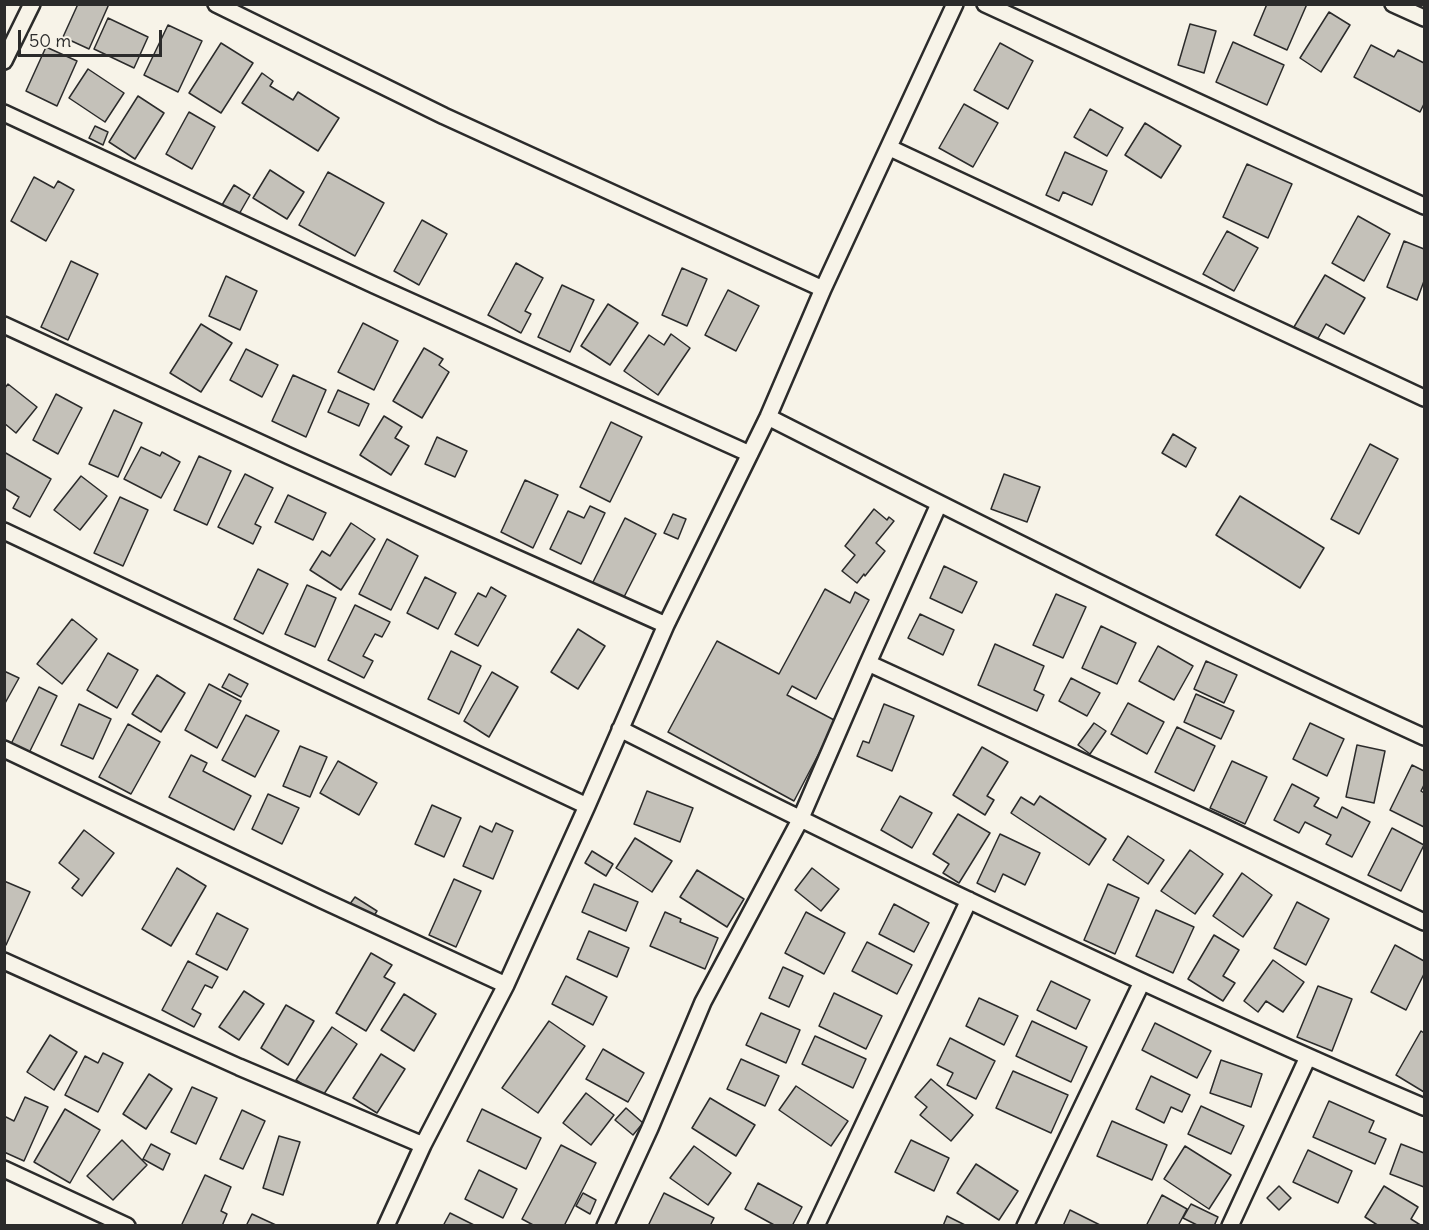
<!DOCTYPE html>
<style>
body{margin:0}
#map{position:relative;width:1429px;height:1230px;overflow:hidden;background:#f7f3e8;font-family:Delius,sans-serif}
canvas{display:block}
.frame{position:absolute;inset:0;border:6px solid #2b2b2b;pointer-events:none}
.scale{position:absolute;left:18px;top:30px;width:144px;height:27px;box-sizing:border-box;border:3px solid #2b2b2b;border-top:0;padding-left:8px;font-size:18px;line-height:21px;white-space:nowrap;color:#2b2b2b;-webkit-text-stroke:4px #f7f3e8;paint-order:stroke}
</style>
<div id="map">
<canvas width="1429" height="1230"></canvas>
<div class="frame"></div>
<div class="scale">50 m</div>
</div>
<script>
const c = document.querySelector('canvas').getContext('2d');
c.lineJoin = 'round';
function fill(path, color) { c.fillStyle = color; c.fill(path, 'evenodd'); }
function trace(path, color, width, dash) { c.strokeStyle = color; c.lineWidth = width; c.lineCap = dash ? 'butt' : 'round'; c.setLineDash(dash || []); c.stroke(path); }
const building = new Path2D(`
 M78,4H109L89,49L63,37Z
 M1267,4H1307L1287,50L1254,35Z
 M1329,12L1350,25L1321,72L1300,58Z
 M108,18L148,37L134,68L94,49Z
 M1190,24L1216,31L1204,73L1178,65Z
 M168,25L202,41L178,92L144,75Z
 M1233,42L1284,65L1267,105L1216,82Z
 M221,43L253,63L221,113L189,93Z
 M1000,43L1033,61L1008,109L974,90Z
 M1371,45L1394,57L1398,50L1424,63V104L1420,112L1354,77Z
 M46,47L77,61L57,106L26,91Z
 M88,69L124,93L105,122L69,98Z
 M262,73L273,81L270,86L293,100L298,92L339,118L318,151L242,103Z
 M138,96L164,113L135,159L109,142Z
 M964,104L998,123L973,167L939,148Z
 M1090,109L1123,128L1107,156L1074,137Z
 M189,112L215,127L192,169L166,154Z
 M1145,123L1181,146L1161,178L1125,155Z
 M95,126L108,132L103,145L89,138Z
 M1065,152L1107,171L1092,205L1063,192L1059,201L1046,195Z
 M1247,164L1292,184L1268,238L1223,217Z
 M270,170L304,192L287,219L253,198Z
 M328,172L384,203L355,256L299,225Z
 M34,177L54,188L58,181L74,190L46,241L11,221Z
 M234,185L250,195L238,216L222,205Z
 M1358,216L1390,234L1364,281L1332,263Z
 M422,220L447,234L419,285L394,271Z
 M1227,231L1258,248L1234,291L1203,274Z
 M1404,241L1424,249V281L1417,300L1387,287Z
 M71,261L98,274L68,340L41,327Z
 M516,263L543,278L525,311L531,314L521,333L488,315Z
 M682,268L707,279L687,326L662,315Z
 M1325,275L1365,298L1344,334L1326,324L1317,340L1294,327Z
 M226,276L257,291L240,330L209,316Z
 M562,285L594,300L570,352L538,337Z
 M728,290L759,306L736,351L705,335Z
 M608,304L638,323L610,365L581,346Z
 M363,323L398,341L374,390L338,372Z
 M201,324L232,343L201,392L170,373Z
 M671,334L690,348L658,395L624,371L649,335L664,345Z
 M424,348L443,359L439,365L449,372L422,418L393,401Z
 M246,349L278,365L262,397L230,380Z
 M293,375L326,390L306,437L272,421Z
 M8,384L37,407L16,433L4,423V389Z
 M338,390L369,404L359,426L328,412Z
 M56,394L82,408L58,454L33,440Z
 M114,410L142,423L118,477L89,464Z
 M384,416L402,427L395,438L409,446L391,475L360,455Z
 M611,422L642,437L610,502L580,487Z
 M1173,434L1196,448L1186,467L1162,453Z
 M437,437L467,451L455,477L425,464Z
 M1370,444L1398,459L1359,534L1331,519Z
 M141,447L160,456L162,452L180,462L161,498L124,479Z
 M4,452L51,479L30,517L13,508L19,497L4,488Z
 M199,456L231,471L207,525L174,510Z
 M245,474L273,488L255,524L261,527L253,544L218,527Z
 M1004,474L1040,487L1027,522L991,509Z
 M81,476L107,496L80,530L54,510Z
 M525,480L558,495L533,548L501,532Z
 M288,495L326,513L313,540L275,522Z
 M1240,496L1324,548L1300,588L1216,535Z
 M120,497L148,510L123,566L94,553Z
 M590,506L605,513L581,564L550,549L568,511L584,518Z
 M874,509L887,520L889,517L894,521L876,543L885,551L865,576L864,574L857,583L842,571L855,555L845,546Z
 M673,514L686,519L678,539L664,533Z
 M625,518L656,534L623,599L592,584Z
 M351,523L375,539L341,590L310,570L322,551L330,556Z
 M387,539L418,556L391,610L359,594Z
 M944,566L977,582L962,613L930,598Z
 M258,569L288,584L263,634L234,619Z
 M425,577L456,593L438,629L407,613Z
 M307,585L336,598L315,647L285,634Z
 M491,587L506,596L478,646L455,634L478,593L486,597Z
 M825,589L850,603L855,592L869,600L816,699L792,686L787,695L836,721L794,801L668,732L717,641L779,674Z
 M1056,594L1086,607L1063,658L1033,645Z
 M355,605L390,622L382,637L375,634L363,656L373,661L364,678L328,660Z
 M920,614L954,630L943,655L908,638Z
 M72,619L97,639L62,684L37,664Z
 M1101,626L1136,643L1117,684L1082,668Z
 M578,629L605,646L578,689L551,672Z
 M995,644L1044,666L1034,690L1044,695L1037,711L978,685Z
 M1158,646L1193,666L1174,700L1139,681Z
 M451,651L481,666L459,714L428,699Z
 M108,653L138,670L117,708L87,690Z
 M1206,661L1237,675L1224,703L1194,689Z
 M4,671L19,678L4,705Z
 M492,672L518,687L489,737L464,721Z
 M229,674L248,684L241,697L222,687Z
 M157,675L185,693L161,732L132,714Z
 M1071,678L1100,693L1087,716L1059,701Z
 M209,684L241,701L217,748L185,730Z
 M39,687L57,696L29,753L11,744Z
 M1196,694L1234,711L1221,739L1184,722Z
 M1128,703L1164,722L1147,754L1111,734Z
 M79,704L111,719L93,759L61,745Z
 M884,704L914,716L892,771L857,756L863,741L869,743Z
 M246,715L279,731L255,777L222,760Z
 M1094,723L1106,731L1090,754L1078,745Z
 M1310,723L1344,739L1327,776L1293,759Z
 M128,724L160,742L131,794L99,777Z
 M1177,727L1215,746L1194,791L1155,772Z
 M1357,745L1385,751L1374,803L1346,797Z
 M300,746L327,757L310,797L283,786Z
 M982,747L1008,762L987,796L994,800L985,815L953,795Z
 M191,755L207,763L203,771L251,796L234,830L169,797Z
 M338,761L377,783L359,815L320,793Z
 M1232,761L1267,777L1245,824L1210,808Z
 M1412,765L1424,771V785L1421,791L1424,793V827L1390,810Z
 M1292,784L1319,798L1314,806L1337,818L1342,807L1370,822L1352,857L1326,844L1331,835L1305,822L1299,833L1274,820Z
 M647,791L693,808L680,842L634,824Z
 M268,794L299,808L282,844L252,829Z
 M900,796L932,813L912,848L881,830Z
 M1040,796L1106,839L1089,865L1011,813L1021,797L1034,805Z
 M432,805L461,818L444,857L415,844Z
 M958,814L990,833L959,883L943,873L949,864L933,854Z
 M496,823L513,831L493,879L463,866L480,826L492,832Z
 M1392,828L1424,845L1401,891L1368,875Z
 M84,830L114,853L82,896L72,888L79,879L59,863Z
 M1000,834L1040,853L1025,885L1003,874L995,892L977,883Z
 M1128,836L1164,860L1148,884L1113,860Z
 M635,838L672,861L652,892L616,868Z
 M1190,850L1223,874L1195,914L1161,891Z
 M592,851L613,864L606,876L585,863Z
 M177,868L206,886L171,946L142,929Z
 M812,868L839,889L821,911L795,890Z
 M697,870L744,899L727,927L680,897Z
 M1242,873L1272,895L1243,937L1213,916Z
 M454,879L481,891L456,947L429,935Z
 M4,881L30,892L6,945L4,944Z
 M594,884L638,902L626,931L582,912Z
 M1108,884L1139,898L1115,954L1084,940Z
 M355,897L377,911L370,922L347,908Z
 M1297,902L1329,919L1306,965L1274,948Z
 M894,904L929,923L914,952L879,934Z
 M1156,910L1194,927L1173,973L1136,956Z
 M665,912L681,919L680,922L718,938L705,969L650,946Z
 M806,912L845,933L824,974L785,953Z
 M217,913L248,929L227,970L196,954Z
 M589,931L629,948L617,977L577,959Z
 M1214,935L1239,950L1223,976L1235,983L1223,1001L1188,979Z
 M867,942L912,965L897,994L852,971Z
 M1395,945L1424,961V974L1406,1010L1371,992Z
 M371,953L392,965L384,977L395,983L366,1031L336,1013Z
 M1273,960L1304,982L1283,1012L1266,1001L1258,1012L1244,1001Z
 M188,961L218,977L212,988L205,985L192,1009L201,1014L194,1027L162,1010Z
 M783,967L803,976L789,1007L769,998Z
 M566,976L607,997L593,1025L552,1004Z
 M1051,981L1090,1000L1076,1029L1037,1010Z
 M1318,986L1352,999L1332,1051L1297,1037Z
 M244,991L264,1004L239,1040L219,1027Z
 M834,993L882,1016L866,1049L819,1026Z
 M404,994L436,1014L414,1051L381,1030Z
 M979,998L1018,1016L1004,1045L966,1026Z
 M286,1005L314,1021L288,1065L261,1048Z
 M761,1013L800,1030L786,1063L746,1045Z
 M549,1021L585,1046L538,1113L502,1088Z
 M1032,1021L1087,1047L1071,1082L1016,1056Z
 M1155,1023L1211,1051L1197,1078L1142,1050Z
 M332,1027L357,1044L322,1097L296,1080Z
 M1421,1031L1424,1033V1092L1396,1075Z
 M50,1035L77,1052L54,1090L27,1072Z
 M815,1036L866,1059L853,1088L802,1064Z
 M950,1038L995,1061L976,1099L947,1085L953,1073L937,1065Z
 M603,1049L644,1073L628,1102L586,1079Z
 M103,1053L123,1063L98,1112L65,1095L85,1056L98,1063Z
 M381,1054L405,1069L377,1113L353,1098Z
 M741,1059L779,1076L765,1106L727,1089Z
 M1221,1060L1262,1074L1251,1107L1210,1093Z
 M1013,1071L1068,1095L1051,1133L996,1108Z
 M149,1074L172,1089L146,1129L123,1114Z
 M1151,1076L1190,1095L1182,1112L1171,1107L1164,1123L1136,1109Z
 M931,1079L973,1115L951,1141L920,1115L927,1107L915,1097Z
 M796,1086L848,1121L831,1146L779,1110Z
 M192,1087L217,1098L196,1144L171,1132Z
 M586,1093L614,1115L591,1145L563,1123Z
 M25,1097L48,1107L24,1161L4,1152V1116L14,1121Z
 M710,1098L755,1125L736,1156L692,1128Z
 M1329,1101L1374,1121L1369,1132L1386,1139L1375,1164L1313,1137Z
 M1201,1106L1244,1126L1231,1154L1188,1134Z
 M626,1108L643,1123L633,1135L615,1120Z
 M65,1109L100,1130L70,1183L34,1162Z
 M482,1109L541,1138L526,1169L467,1141Z
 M242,1110L265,1121L243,1169L220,1159Z
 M1112,1121L1167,1145L1152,1180L1097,1156Z
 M279,1136L300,1142L283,1195L263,1188Z
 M122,1140L147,1165L113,1200L87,1176Z
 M911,1140L949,1158L934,1191L895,1172Z
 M151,1144L170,1154L163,1170L143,1159Z
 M1401,1144L1424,1153V1187L1390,1174Z
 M561,1145L596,1163L564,1226H535L522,1219Z
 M694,1146L731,1173L708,1205L670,1178Z
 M1185,1146L1231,1175L1209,1209L1164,1179Z
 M1308,1150L1352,1171L1338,1203L1293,1182Z
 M976,1164L1018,1191L999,1220L957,1193Z
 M479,1170L517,1189L503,1218L465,1199Z
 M205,1175L231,1187L221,1211L227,1214L222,1226H184L182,1224Z
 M758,1183L802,1207L792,1226H776L745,1209Z
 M1279,1186L1291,1198L1279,1210L1267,1198Z
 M1384,1186L1418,1207L1411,1219L1422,1226H1379L1365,1217Z
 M583,1193L596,1200L590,1214L576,1206Z
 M664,1193L714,1218L710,1226H648Z
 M1162,1195L1187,1209L1178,1226H1146Z
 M1191,1204L1218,1217L1214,1226H1199L1183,1218Z
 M1070,1210L1102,1226H1063Z
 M450,1213L476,1226H443Z
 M252,1214L278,1226H246Z
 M947,1216L967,1226H943Z`);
fill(building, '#c4c1b9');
trace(building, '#2b2b2b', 1.5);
const street = new Path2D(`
 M216,4L444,116L823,289
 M985,4L1424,206
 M1393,4L1424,18
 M4,61L32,4
 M4,113L374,285L750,454
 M890,148L1424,398
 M4,325L289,456L666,625
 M768,417C985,527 1203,636 1424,737
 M939,504L868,663L1214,822L1424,922
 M4,531L587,806
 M620,729C884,862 1152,991 1424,1107
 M4,749L322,900L506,985
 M4,961L239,1067L423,1145
 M4,1169L127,1226
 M386,1226L423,1145L506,985L587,806L666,625L768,417L823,289L955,4
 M605,1226L650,1128L703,1002L800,820L868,663
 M816,1226L969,900
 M1025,1226L1142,982
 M1230,1226L1308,1057`);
trace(street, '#2b2b2b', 20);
trace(street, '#f7f3e8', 15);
</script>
